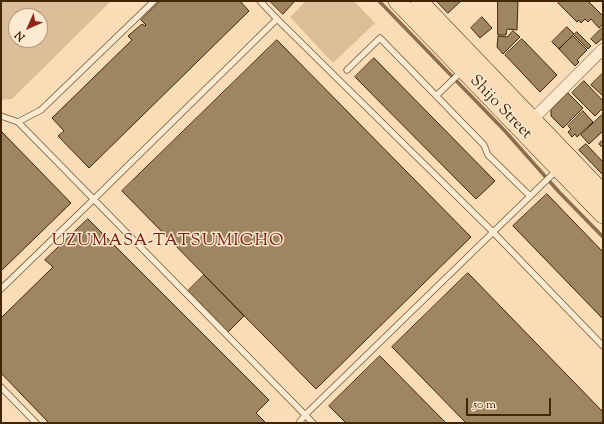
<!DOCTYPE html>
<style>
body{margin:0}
#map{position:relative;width:604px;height:424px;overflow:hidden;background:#f9ddb6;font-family:"Sorts Mill Goudy",serif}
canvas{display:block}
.frame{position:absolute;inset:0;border:2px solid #3f2604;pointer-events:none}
.north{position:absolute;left:8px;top:8px;width:40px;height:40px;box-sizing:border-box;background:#fbe9d0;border:1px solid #b09b7e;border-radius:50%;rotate:225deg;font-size:11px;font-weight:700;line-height:16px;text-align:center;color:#3f2604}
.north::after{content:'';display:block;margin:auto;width:14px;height:18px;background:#8f2418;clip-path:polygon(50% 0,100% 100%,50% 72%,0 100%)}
.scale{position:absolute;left:466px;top:398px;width:85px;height:18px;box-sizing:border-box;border:2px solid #3f2604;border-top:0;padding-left:5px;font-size:12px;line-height:14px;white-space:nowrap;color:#3f2604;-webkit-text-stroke:3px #fbe9d0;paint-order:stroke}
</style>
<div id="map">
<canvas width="604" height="424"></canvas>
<div class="frame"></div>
<div class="north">N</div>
<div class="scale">50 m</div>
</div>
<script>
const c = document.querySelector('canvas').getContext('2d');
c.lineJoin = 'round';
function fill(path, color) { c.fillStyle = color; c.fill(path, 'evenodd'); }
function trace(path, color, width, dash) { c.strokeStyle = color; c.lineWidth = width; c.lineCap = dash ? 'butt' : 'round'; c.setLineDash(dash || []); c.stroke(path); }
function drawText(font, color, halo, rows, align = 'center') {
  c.font = font + ' "Sorts Mill Goudy",serif'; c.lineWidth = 3; c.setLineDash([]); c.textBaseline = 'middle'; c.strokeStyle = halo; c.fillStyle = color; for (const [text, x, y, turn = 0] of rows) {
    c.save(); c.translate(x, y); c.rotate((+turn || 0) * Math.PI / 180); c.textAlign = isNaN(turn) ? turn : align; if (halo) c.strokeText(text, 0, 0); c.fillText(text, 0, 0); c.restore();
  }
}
fill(new Path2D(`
 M1,1H111L12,99L1,100ZM16,16H40V40H16Z
 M306,1H354L375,23L333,63L290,17Z`), '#d9be98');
trace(new Path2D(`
 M379,1L505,131L559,192L603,237`), '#896f4a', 3.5);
const building = new Path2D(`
 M160,1H240L249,11L89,168L58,136L64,131L52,118L132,40L128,36L142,24L145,26L146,25L141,20Z
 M270,1H295L283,14Z
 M437,1H459L460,2L448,13Z
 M498,1H518L517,30L507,29L506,35H498Z
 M560,1H588L603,16V24L599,28L591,19L588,22L585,19L581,23L579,20L577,22L558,3Z
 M482,17L492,28L480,38L471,28Z
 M567,27L574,34L559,49L552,42Z
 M603,27V38L596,44L591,39Z
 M513,31L520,37L503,54L497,47L498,36L507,37Z
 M577,32L591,46L588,49L574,35Z
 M573,36L587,50L577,60L579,62L575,66L559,49Z
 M522,39L557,75L540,92L505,55Z
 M277,40L471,237L316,389L122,191Z
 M374,58L495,181L476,199L355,77Z
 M602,74H603V96L591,85Z
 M584,81L603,101V108L595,116L572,93Z
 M568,93L583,108L563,128L551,116V110Z
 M583,111L593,122L577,137L575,134L572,137L568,132L571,129L568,126Z
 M603,114V131L589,144L581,135Z
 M1,131L71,203L1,271Z
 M603,140V148L599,144Z
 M586,144L603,162V175L579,150Z
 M547,194L603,252V319L513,226Z
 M88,219L269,400L256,413L266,423H47L48,422L1,373V318L53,267L45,260Z
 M468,273L603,412V423H466L392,347Z
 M204,275L244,316L228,332L188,291Z
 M380,356L446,423H346L329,406Z`);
fill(building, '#a08561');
trace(building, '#3f2604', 1);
const service = new Path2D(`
 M260,1L277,19
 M347,70L380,38L484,145L488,155L530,196
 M436,96L462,71
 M1,116L18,122L41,110L154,1
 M18,122L313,423
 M1,289L94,199L277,19L493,232L603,346
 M1,387L36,423
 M299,423L305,415L557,170`);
const minor = new Path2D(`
 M529,123L603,49`);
const primary = new Path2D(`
 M397,1L603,215
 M419,1L603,193`);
trace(service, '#6e5430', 7);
trace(minor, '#6e5430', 12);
trace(primary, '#3f2604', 18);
trace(service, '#fbe9d0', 5.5);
trace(minor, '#fbe9d0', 11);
trace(primary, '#f9ddb6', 17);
drawText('16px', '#3f2604', '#fbe9d0', [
 ["Shijo Street",500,108,46]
]);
c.letterSpacing = '1px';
drawText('17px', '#7a1f14', '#fbe9d0', [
 ["UZUMASA-TATSUMICHO",168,242]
]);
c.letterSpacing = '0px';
</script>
